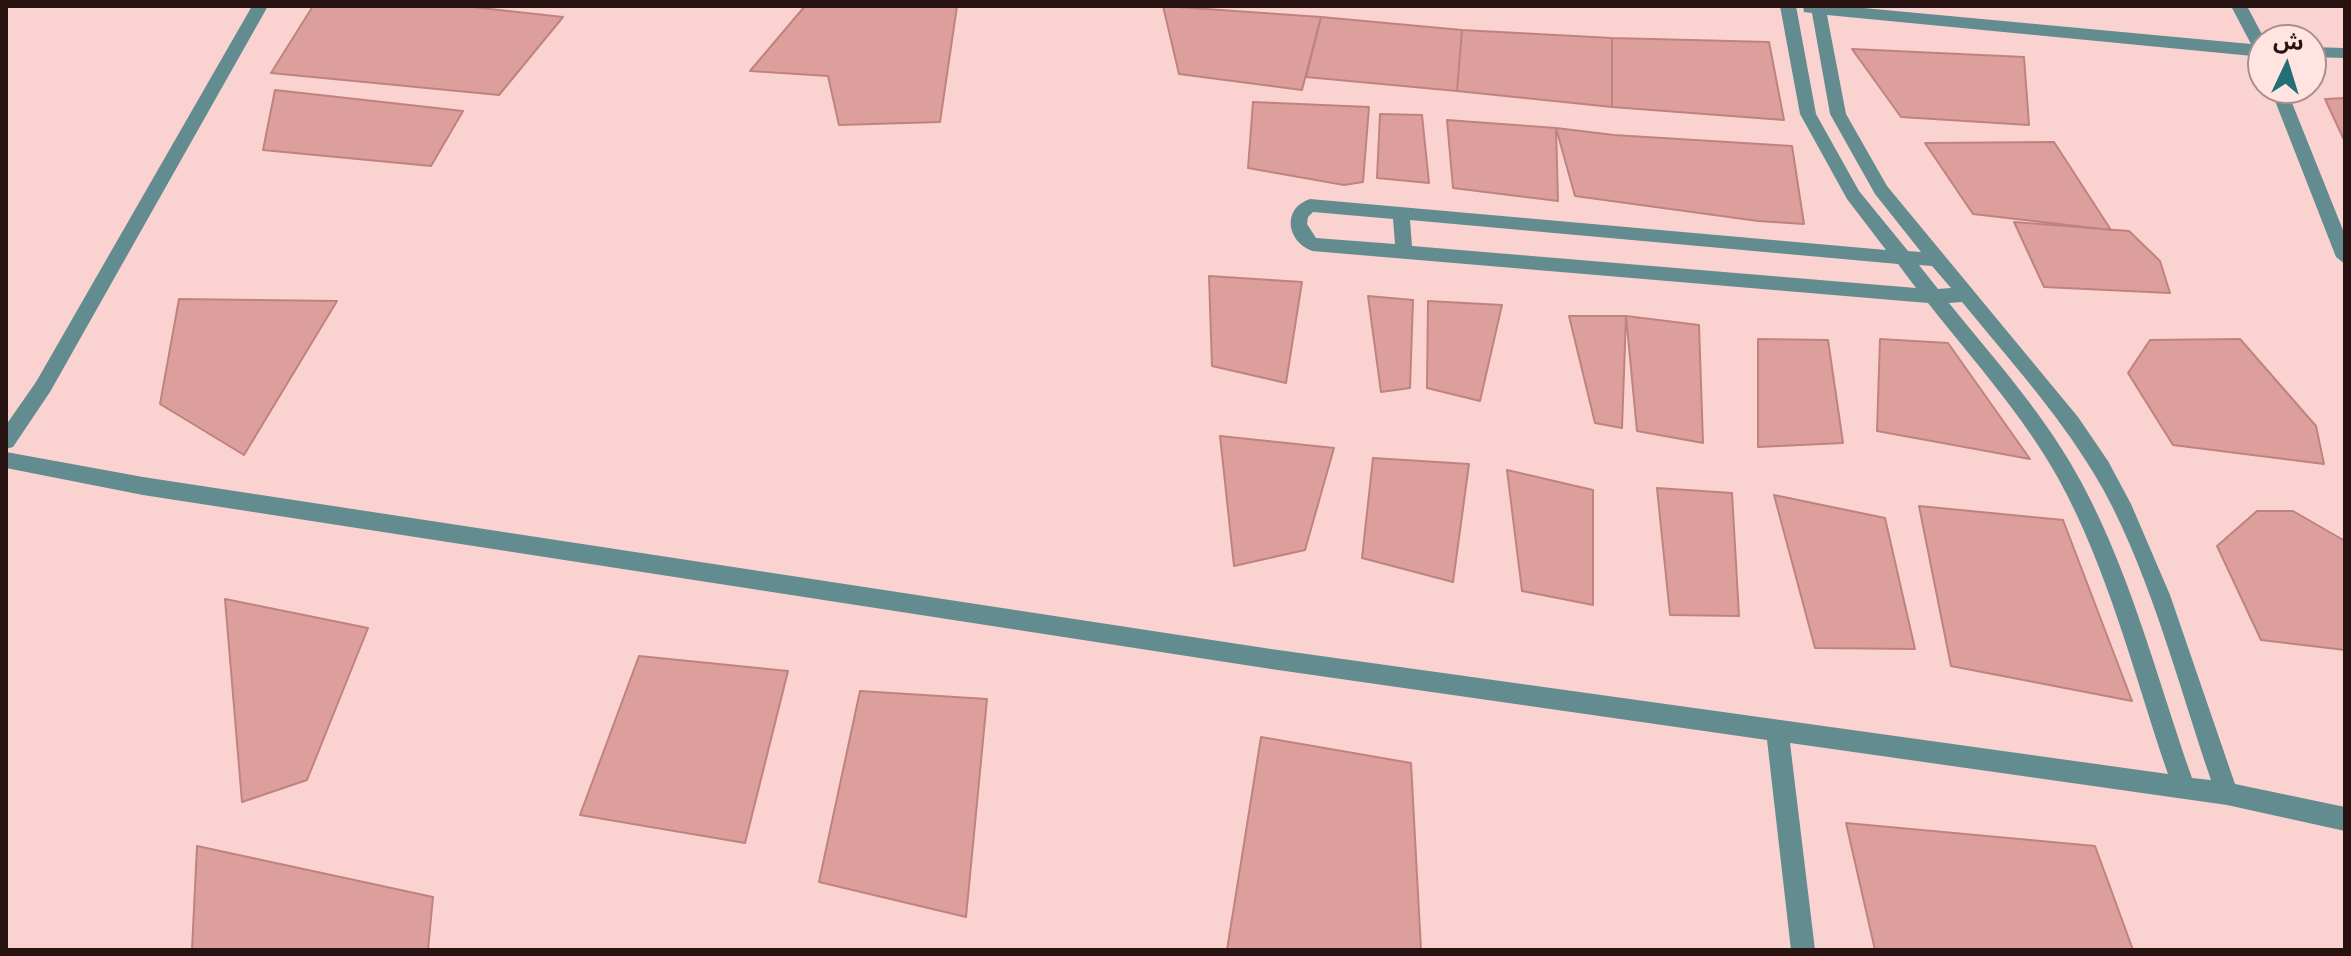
<!DOCTYPE html>
<meta charset="utf-8">
<style>
body{margin:0}
#map{position:relative;width:2351px;height:956px;overflow:hidden;background:#fad3d0;font-family:"Fira Sans Condensed","Noto Sans Arabic",sans-serif}
canvas{display:block}
.frame{position:absolute;inset:0;border:8px solid #291312;pointer-events:none}
.north{position:absolute;left:2247px;top:24px;width:80px;height:80px;box-sizing:border-box;background:#ffe4e1;border:2px solid #a9908e;border-radius:50%;rotate:4deg;font-size:22px;font-weight:700;line-height:32px;text-align:center;color:#291312}
.north::after{content:'';display:block;margin:auto;width:28px;height:36px;background:#246f75;clip-path:polygon(50% 0,100% 100%,50% 72%,0 100%)}
</style>
<div id="map">
<canvas width="2351" height="956"></canvas>
<div class="frame"></div>
<div class="north">ش</div>
</div>
<script>
const c = document.querySelector('canvas').getContext('2d');
c.lineJoin = 'round';
function fill(path, color) { c.fillStyle = color; c.fill(path, 'evenodd'); }
function trace(path, color, width, dash) { c.strokeStyle = color; c.lineWidth = width; c.lineCap = dash ? 'butt' : 'round'; c.setLineDash(dash || []); c.stroke(path); }
const building = new Path2D(`
 M313,6H463L563,17L499,95L271,73Z
 M805,6H957L940,122L839,125L828,76L750,71Z
 M1163,6L1321,17L1302,90L1179,74Z
 M1321,17L1462,30L1457,91L1306,77Z
 M1462,30L1612,38V107L1457,91Z
 M1612,38L1769,42L1784,120L1612,107Z
 M1852,49L2024,57L2029,125L1901,117Z
 M275,90L463,111L431,166L263,150Z
 M2345,98V142L2325,99Z
 M1253,102L1369,107L1363,182L1344,185L1248,168Z
 M1380,114L1422,115L1429,183L1377,178Z
 M1447,120L1556,128L1558,201L1453,188Z
 M1556,128L1614,135L1792,146L1804,224L1758,221L1575,196Z
 M2054,142L2111,230L1973,214L1925,143Z
 M2014,222L2129,231L2160,261L2170,293L2044,287Z
 M1209,276L1302,282L1286,383L1212,366Z
 M1368,296L1413,300L1410,388L1381,392Z
 M179,299L337,301L244,455L160,404Z
 M1428,301L1502,305L1480,401L1427,388Z
 M1569,316H1626L1622,428L1595,423Z
 M1626,316L1699,325L1703,443L1637,431Z
 M1758,339L1828,340L1843,443L1758,447Z
 M1880,339L1948,343L2030,459L1877,431Z
 M2240,339L2316,426L2324,464L2173,445L2128,373L2150,340Z
 M1220,436L1334,448L1305,550L1234,566Z
 M1373,458L1469,464L1453,582L1362,558Z
 M1507,470L1593,490V605L1522,591Z
 M1657,488L1732,493L1739,616L1670,615Z
 M1774,495L1885,518L1915,649L1815,648Z
 M1919,506L2063,520L2132,701L1951,666Z
 M2257,511H2293L2345,541V650L2261,640L2217,546Z
 M225,599L368,628L307,780L242,802Z
 M639,656L788,671L745,843L580,815Z
 M860,691L987,699L966,917L819,882Z
 M1261,737L1411,763L1421,950H1227Z
 M1846,823L2095,846L2133,950H1875Z
 M197,846L433,897L428,950H192Z`);
fill(building, '#dd9f9b');
trace(building, '#bf837f', 2);
fill(new Path2D(`
 M252,6H268L50,392L13,447L6,449V425L36,382Z
 M1780,6H1796L1816,114L1859,191L1908,251L1921,252L1875,194L1830,114L1812,13L1804,12L1803,6H1842L2251,44L2231,6H2247L2265,40L2263,57L1827,15L1846,114L1887,186L2078,417L2108,461L2131,504L2170,595L2235,784L2345,807V831L2227,805L1790,743L1815,950H1791L1767,740L1271,669L143,495L6,468V452L143,477L1271,649L2168,774C2134,675 2109,571 2058,478C2023,415 1972,359 1928,303L1312,251C1286,241 1282,208 1310,199L1886,250L1847,199L1800,114ZM1313,212L1393,219L1395,244L1316,238L1307,224L1308,217ZM1410,220L1898,264L1916,288L1412,246ZM1919,265L1932,266L1951,288L1938,289ZM1962,302C2007,357 2056,411 2093,472C2146,558 2178,684 2211,780L2192,778C2155,673 2128,561 2071,464C2037,406 1991,355 1949,303Z
 M2311,47L2345,48V58L2311,57Z
 M2270,88H2286L2345,235V264L2336,257Z`), '#638c90');
</script>
